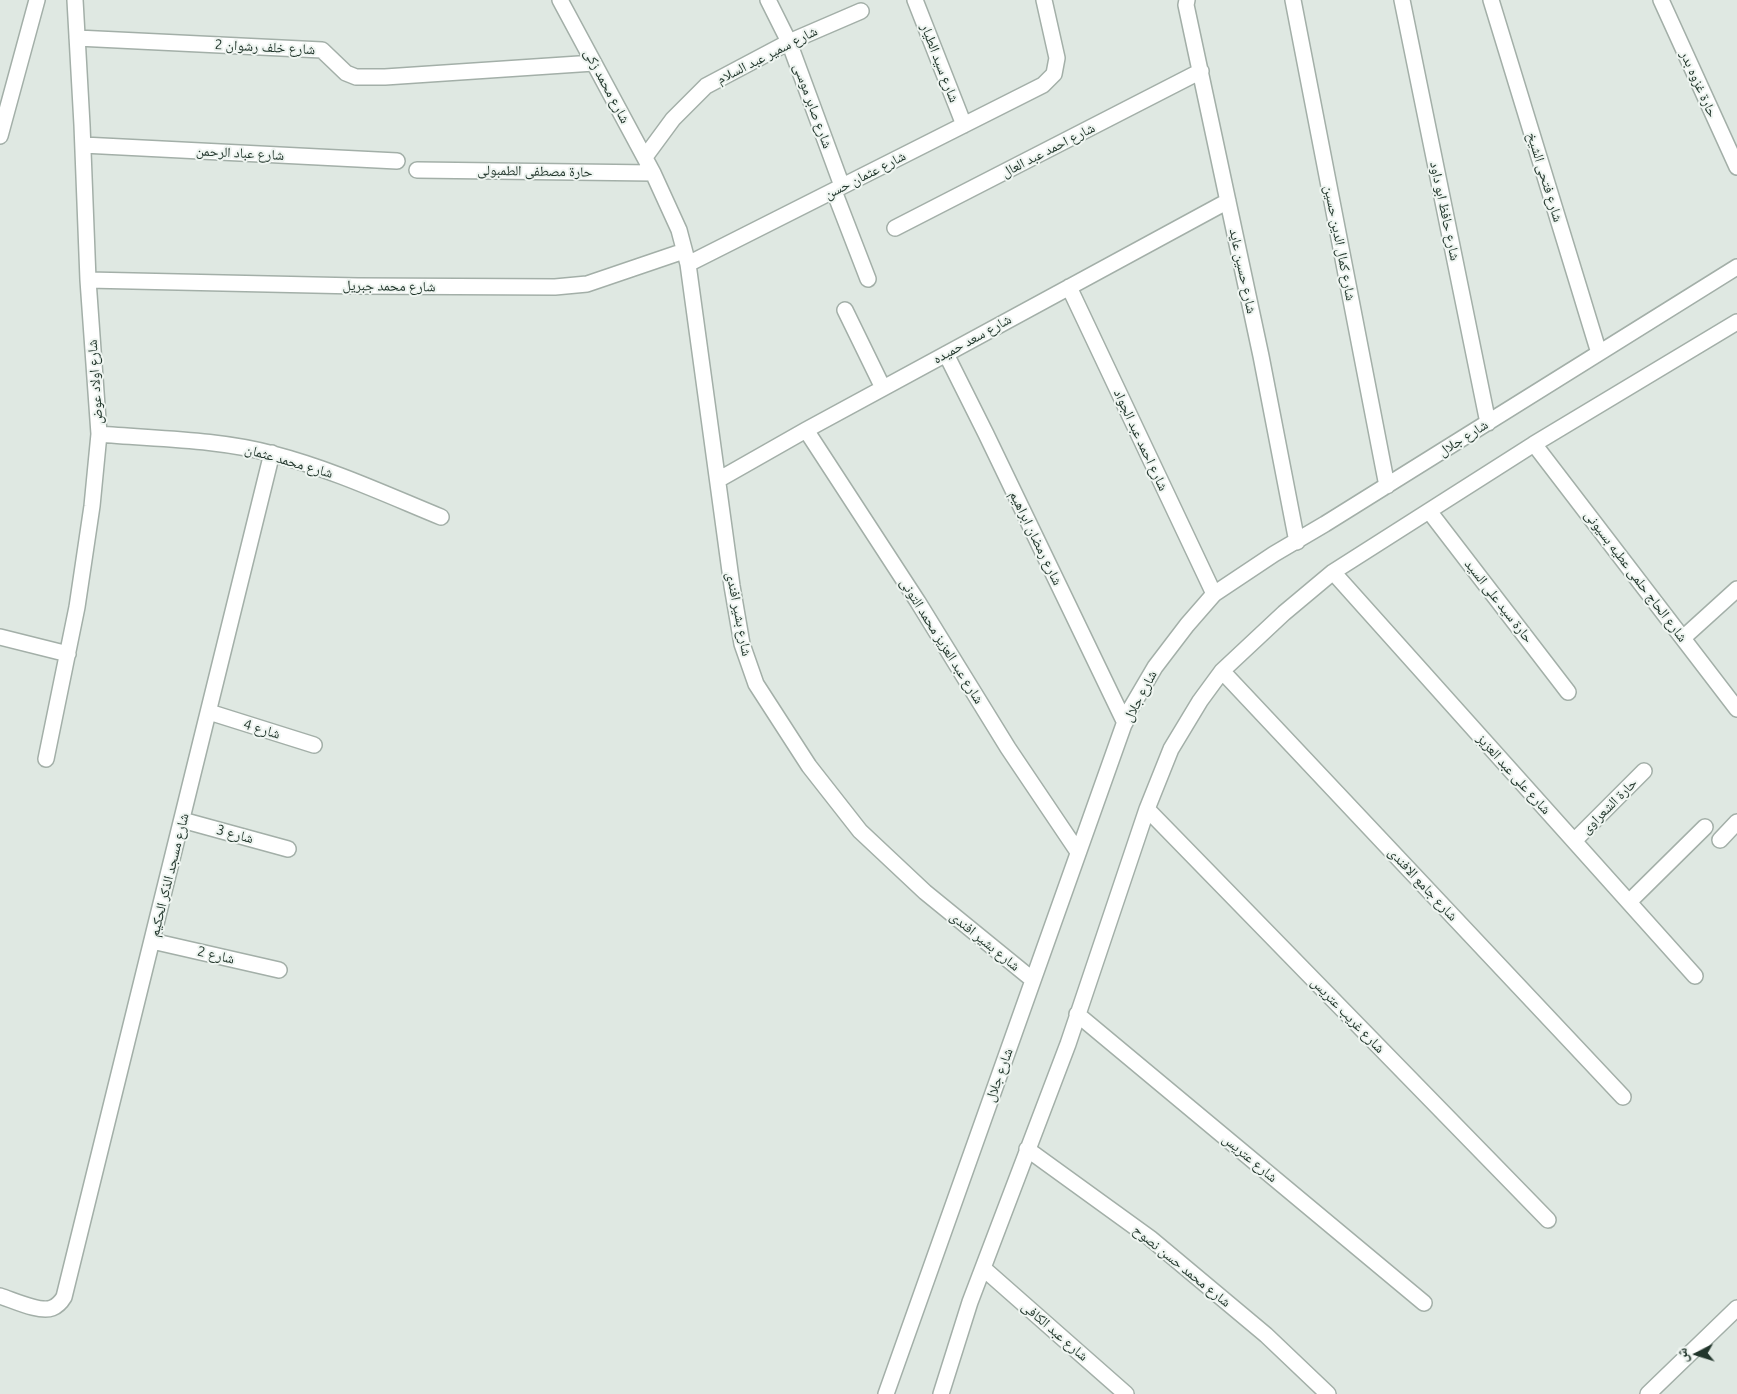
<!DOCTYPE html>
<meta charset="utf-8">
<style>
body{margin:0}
#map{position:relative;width:1737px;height:1394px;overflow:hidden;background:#dfe8e2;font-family:Ubuntu,"Noto Naskh Arabic",sans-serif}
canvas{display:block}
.north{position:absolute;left:1672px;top:1329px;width:50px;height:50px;-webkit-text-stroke:4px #eff5f1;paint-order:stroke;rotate:265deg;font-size:14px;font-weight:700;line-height:20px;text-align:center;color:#22362c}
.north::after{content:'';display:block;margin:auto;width:18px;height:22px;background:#22362c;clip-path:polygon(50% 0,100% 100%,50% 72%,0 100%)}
</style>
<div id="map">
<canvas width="1737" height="1394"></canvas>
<div class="north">ش</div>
</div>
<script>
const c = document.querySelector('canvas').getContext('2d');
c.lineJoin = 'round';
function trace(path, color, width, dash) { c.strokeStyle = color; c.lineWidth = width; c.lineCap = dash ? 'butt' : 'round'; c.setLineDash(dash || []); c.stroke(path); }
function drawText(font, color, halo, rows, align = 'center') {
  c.font = font + ' Ubuntu,"Noto Naskh Arabic",sans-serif'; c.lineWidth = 4; c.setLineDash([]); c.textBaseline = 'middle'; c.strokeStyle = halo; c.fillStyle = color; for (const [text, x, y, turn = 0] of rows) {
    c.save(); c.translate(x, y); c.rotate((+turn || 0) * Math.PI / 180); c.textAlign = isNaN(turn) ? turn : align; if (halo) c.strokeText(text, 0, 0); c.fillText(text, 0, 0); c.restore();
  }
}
const minor = new Path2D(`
 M560,0L653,173L679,230L688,264L732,586L742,644L756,684L809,766L860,831L925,892L1033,980
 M768,0L789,42L842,186
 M915,0L964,125
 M1187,0L1186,5L1261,356L1297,542
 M1293,0L1387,486
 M1402,0L1488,423
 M1491,0L1599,353
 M1661,0L1737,167
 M77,38L322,50L346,73L356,77H385L594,63
 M0,136L37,0
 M83,145L397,161
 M645,157L673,119L706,86L789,42L861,11
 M417,170L653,173
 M834,191L868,279
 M895,228L1201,71
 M688,264L1043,85L1054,74L1057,58L1044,0
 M88,280L358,286L555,287L587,284L684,251
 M1069,287L1214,594
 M845,310L883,388
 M946,354L986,434L1125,723
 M806,430L918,602L1008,748L1078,852
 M99,434C155,439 218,439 273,454C331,469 385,494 441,517
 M1534,444L1737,709
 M718,480L806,430L1228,201
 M1429,511L1568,692
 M1333,572L1695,976
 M0,637L68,654
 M1683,638L1737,589
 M1222,671L1623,1097
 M209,712L314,745
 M46,759L77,607L92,506L99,434L88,280L82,125L75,0
 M1147,809L1548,1220
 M182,820L288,849
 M1720,840L1737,822
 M1574,841L1644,771
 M1629,902L1705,827
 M152,941L279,970
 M1077,1014L1424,1303
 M1027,1149L1150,1238L1266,1335L1328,1394
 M983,1268L1126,1394
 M0,1296C13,1300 40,1313 52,1308C57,1306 61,1302 64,1297L272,453
 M886,1394L1128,713L1155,667L1187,625L1214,594L1274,554L1325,524L1737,267
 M941,1394L970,1302L1068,1044L1147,809L1171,749L1200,701L1222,671L1284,613L1333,572L1534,444L1737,322
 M1648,1394L1737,1308`);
trace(minor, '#a3afa8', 18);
trace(minor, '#fff', 15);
drawText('14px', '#22362c', '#eff5f1', [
 ["شارع خلف رشوان 2",265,47,3],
 ["شارع سمير عبد السلام",767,55,-27],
 ["شارع سيد الطيار",940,63,69],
 ["حارة غزوه بدر",1699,84,66],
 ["شارع محمد زكى",607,86,62],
 ["شارع صابر موسى",813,106,70],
 ["شارع احمد عبد العال",1048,150,-27],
 ["شارع عباد الرحمن",240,153,3],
 ["حارة مصطفى الطمبولى",535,171,1],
 ["شارع عثمان حسن",865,175,-27],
 ["شارع فتحى الشيخ",1545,177,73],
 ["شارع حافظ ابو داود",1445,211,78],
 ["شارع كمال الدين حسين",1340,243,79],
 ["شارع حسين عايد",1243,271,78],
 ["شارع محمد جبريل",389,286,1],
 ["شارع سعد حميده",972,339,-29],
 ["شارع اولاد عوض",95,382,-94],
 ["شارع جلال",1463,438,-32],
 ["شارع احمد عبد الجواد",1141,440,65],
 ["شارع محمد عثمان",289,461,16],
 ["شارع رمضان ابراهيم",1036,538,64],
 ["شارع الحاج حلمى عطيه بسيونى",1636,576,53],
 ["حارة سيد على السيد",1499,601,52],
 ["شارع بشير افندى",739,614,79],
 ["شارع عبد العزيز محمد التونى",942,641,58],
 ["شارع جلال",1140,696,-62],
 ["شارع 4",262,729,17],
 ["شارع على عبد العزيز",1514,774,48],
 ["حارة الشعراوى",1609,806,-45],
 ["شارع 3",235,834,15],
 ["شارع مسجد الذكر الحكيم",169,875,-76],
 ["شارع جامع الافندى",1423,884,47],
 ["شارع بشير افندى",985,941,39],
 ["شارع 2",216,955,13],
 ["شارع غريب عتريس",1348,1015,46],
 ["شارع جلال",999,1075,-70],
 ["شارع عتريس",1250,1158,40],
 ["شارع محمد حسن نصوح",1182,1266,39],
 ["شارع عبد الكافى",1055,1331,41]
]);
</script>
